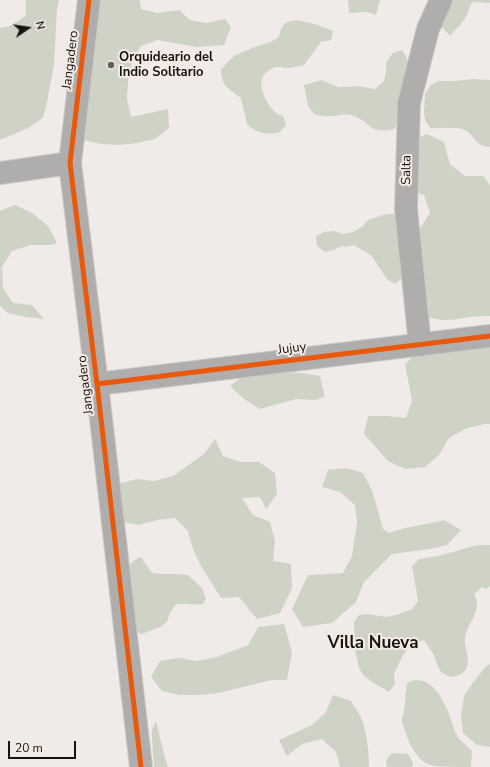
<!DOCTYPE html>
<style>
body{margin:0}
#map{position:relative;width:490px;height:767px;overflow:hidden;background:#f0ebe8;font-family:"Nunito Sans",sans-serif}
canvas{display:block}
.north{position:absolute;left:8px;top:8px;width:40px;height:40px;-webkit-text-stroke:3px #f3eae4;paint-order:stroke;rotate:77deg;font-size:11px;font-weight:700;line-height:16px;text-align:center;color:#161311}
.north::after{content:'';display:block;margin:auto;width:14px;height:18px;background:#161311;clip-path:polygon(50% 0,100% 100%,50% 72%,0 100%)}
.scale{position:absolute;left:8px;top:741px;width:68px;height:18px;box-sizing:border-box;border:2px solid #161311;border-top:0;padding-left:5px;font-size:12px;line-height:14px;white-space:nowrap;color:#161311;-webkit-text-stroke:3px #f3eae4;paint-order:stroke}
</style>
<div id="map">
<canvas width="490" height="767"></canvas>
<div class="north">N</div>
<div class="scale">20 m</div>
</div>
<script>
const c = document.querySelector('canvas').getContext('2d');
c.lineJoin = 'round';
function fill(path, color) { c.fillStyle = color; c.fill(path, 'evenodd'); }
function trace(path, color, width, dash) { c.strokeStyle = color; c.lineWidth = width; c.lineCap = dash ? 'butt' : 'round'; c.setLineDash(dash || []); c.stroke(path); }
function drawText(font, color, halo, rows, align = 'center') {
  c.font = font + ' "Nunito Sans",sans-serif'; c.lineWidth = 4; c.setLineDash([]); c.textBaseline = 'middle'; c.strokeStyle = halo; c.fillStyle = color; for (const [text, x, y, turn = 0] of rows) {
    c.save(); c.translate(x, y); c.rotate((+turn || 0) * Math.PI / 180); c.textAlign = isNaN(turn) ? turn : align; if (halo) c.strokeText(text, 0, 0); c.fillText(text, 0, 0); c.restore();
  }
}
fill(new Path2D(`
 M26,0H59L57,9L54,65L47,102L43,118L28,128L0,140V28L10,26L26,16Z
 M96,0H140L141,9L158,13L179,10L190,20L206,23L225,19L231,27L224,45L196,47L158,40L141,46L132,61L128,81L127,99L131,117L168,109L169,128L155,139L137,143L120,145L101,144L83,140Z
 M348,0H380L376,15L367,12L349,13Z
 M450,0H490V3L472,2L465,19L450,36L437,22Z
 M297,20L315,24L333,31L331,40L321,42L304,65C298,66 292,68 286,68C280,67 277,66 271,69C253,77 264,102 275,112C277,114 280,115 283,116L286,125L280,132L272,134L263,133L254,130L247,124L241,98C228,88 221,86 221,69L234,56L252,48L271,42L279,37C282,24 284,22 297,20Z
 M402,50L407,58L408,67L399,122L394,129C368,135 371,121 351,115C345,113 339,116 333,116C326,117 320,116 314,114L308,106L304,85L322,80L330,84L339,87H349L358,86L375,89L384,81L386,71L387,61L393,53Z
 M473,79L490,80V147C474,146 476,136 465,130C456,126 441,129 430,128L425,120L424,112L425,94L430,86L438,81H455Z
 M427,134L444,142L450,164L465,176H483L490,185V316C475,315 461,320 445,320C439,320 433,318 426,317L419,246L420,228L430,213L424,195L407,189L411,141Z
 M15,205L32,213L48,226L57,243L51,245H31L12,251L2,267L3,288L13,303L32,305L44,319L26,317L8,313L0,306V211Z
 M386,214H395L401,223L402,278L395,284L387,279L371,255L354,245L345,247L342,246L334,250L325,252L317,246L316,236L324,232L334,231L343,234L353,232L362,227L368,220Z
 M490,333V424H484L465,429L449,438L439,455L425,467L405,469L388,461L364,434L368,416H387L406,418L412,401L405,364L419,350Z
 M283,372L302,373L320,376L325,397L315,400L296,399L260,409L244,399L230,386L245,375Z
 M215,439L223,456L241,462H259L275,473L277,494L266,509L260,497L242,498L253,515L270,522L275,541L273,561L291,564L292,588L280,613L257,619L239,597L221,598L201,566L193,549L188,531L175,518L157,520L138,525L120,521L118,484L136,479L155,481L173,476L204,454Z
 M346,468L363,473L372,490L383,529L389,533C406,526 426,525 444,520L461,530L447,545L430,549L392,554L364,582L356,602L332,623L303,627L292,609L308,575L343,573L352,556L357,522L355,505L340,492L322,487L328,470Z
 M483,545H490V586L486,589L482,587L474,594C475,596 477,600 477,603C478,615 466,626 465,638C464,647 471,661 466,669C463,675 456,676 450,677L441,672L437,664L434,655L424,640L415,644L407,649L402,657L394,674L395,684L389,692L372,682L364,676L359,668L355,650L354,622L359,615L368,614L387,617L396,615L405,612L413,608L418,601L412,566L419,559L438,556L474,546Z
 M141,557L152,573L161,574H179L188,575L202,588L206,599L203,604C193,605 185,603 176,604L170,613L167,622L160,627L142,634L133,631L127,568L133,561Z
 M284,624L292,652L287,680H272L218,693L199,695H180L162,691L151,677L160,661L178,658L197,661L217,657L248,645L258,627Z
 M490,664V747L477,745L463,733L461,715L464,696L474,681L486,666Z
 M415,680L424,681L432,686L439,694L448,711L454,729L458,738L472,751L471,767C460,767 439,767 430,765C416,759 410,745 405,731C404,728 402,723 402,719C402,717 404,713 404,710C406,701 405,692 407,683Z
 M333,695L351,701C354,706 358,712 361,717C367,733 369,750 369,767H340L336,752L322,739L302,744L287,756L279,740L312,725L326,712Z
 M156,721L165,758L168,767H154L152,739V730Z
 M398,753L408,754L413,763L412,767H387L386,762L390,754Z`), '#ced3c5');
const street = new Path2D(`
 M89,0L70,163L97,384L141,767
 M0,173L70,163
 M420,345L406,209L409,103L428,29L441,0
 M97,384L490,336`);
trace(street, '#ccc8c6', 24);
trace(street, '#b0aeac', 22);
trace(new Path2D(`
 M89,0L70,163L97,384L141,767
 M97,384L490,336`), '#e8590c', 5);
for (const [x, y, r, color] of [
 [111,65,4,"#625f5c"]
]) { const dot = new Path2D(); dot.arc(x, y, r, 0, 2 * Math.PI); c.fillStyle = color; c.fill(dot); trace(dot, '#f3eae4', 1.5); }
drawText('bold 13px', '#161311', '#f3eae4', [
 ["Orquideario del",119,58],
 ["Indio Solitario",119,73]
], 'left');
drawText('13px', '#161311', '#f3eae4', [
 ["Jangadero",71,60,-83],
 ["Salta",407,170,-89],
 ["Jujuy",292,349,-7],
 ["Jangadero",86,385,-97]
]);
drawText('bold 17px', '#161311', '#f3eae4', [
 ["Villa Nueva",373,644]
]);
</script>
